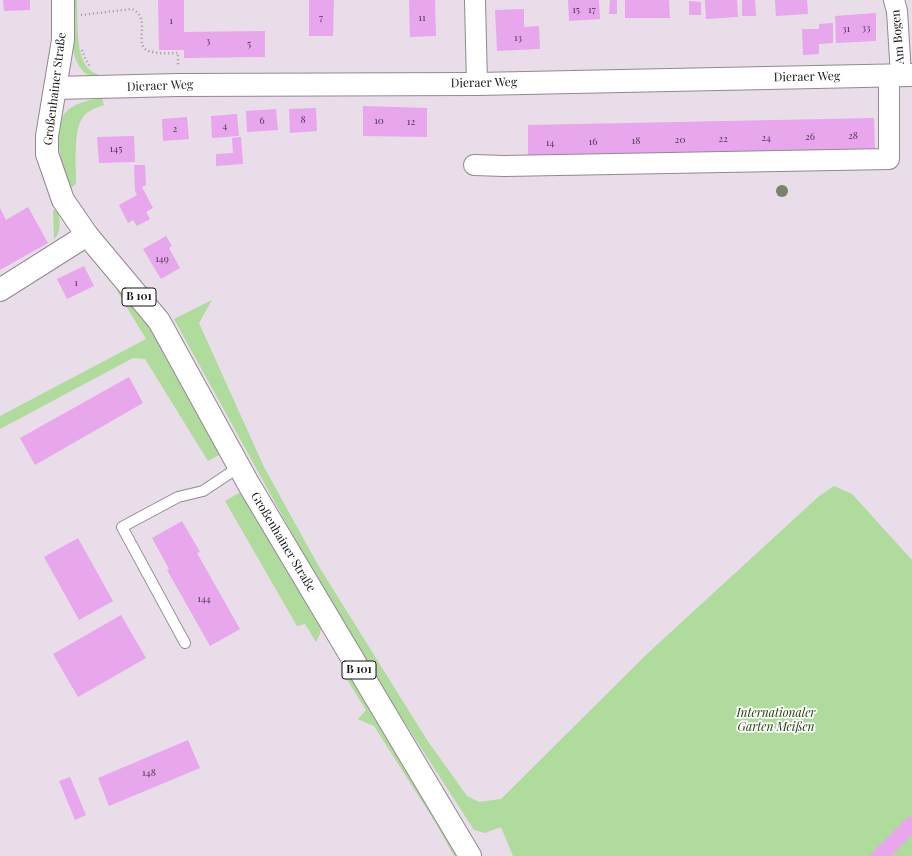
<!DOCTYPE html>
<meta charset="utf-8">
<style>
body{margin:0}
canvas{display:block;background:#e8dde8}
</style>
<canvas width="912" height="856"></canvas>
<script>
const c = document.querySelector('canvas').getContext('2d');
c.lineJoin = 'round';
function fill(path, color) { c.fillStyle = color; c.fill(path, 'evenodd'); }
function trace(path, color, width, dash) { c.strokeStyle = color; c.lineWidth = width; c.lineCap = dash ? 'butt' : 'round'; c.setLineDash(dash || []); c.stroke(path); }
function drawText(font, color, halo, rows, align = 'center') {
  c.font = font + ' "Playfair Display",serif'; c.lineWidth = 3.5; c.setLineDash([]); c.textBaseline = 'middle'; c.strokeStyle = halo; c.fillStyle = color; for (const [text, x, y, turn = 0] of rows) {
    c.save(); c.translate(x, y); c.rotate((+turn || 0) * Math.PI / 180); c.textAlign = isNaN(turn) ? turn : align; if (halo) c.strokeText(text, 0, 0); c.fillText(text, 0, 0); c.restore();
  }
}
fill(new Path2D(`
 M72,0H77C78,18 75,52 87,67C92,74 101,74 107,80C102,79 97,78 92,77C66,67 72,22 72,0Z
 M102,98L104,105C96,108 88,110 83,117C73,129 76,167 76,184L72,187L69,186C62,167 50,125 68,110C77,102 91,100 102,98Z
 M57,209C60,217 62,233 54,239L53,211Z
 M120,288L149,326L218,445L219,455L208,461L145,359L133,358L0,429V416L146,339L117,291Z
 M212,300L199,323L264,467L318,565L427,740L467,796L479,802L501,799L648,653L818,497L834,486L852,494L912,560V856H513L501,827L485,833L474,830L358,650L311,568L174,319Z
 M239,493L248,500L321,629L320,634L316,642L305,624L297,626L225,501Z
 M341,670L346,671L349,674L403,759L461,856H454L435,822L374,726L358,719L366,710Z`), '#afdb9c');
fill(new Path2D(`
 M3,0H30V10L4,11Z
 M158,0H184V32L265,31V57L184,58V50H159Z
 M309,0H334L333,36H309Z
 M409,0H435L436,36L410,37Z
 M568,0H599L600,19L569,21Z
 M610,0H617V14H609Z
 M625,0H669L670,18H625Z
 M705,0H737L738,17L706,19Z
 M742,0H755L756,16H742Z
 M775,0H807L808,14L776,16Z
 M689,1L701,2V15H689Z
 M524,9V27L539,26L540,49L497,51L495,10Z
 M876,13V41L836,43L835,16Z
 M833,23V43L819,44V54L803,55L802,29H819V24Z
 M363,106L427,108V137L363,136Z
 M316,108L317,131L290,133L289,109Z
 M276,109L278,130L247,132L246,111Z
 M237,114L239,136L212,138L211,116Z
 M187,117L189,139L163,141L162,119Z
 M874,118L875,153L528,161V125Z
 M134,136L135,162L99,163L97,137Z
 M241,137L243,164L216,166V154L233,153L232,138Z
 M134,165H145L146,185L142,187L153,208L146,212L150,219L137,226L133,220L128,223L119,205L137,195L135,191Z
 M28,207L48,243L0,270V208L6,220Z
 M166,236L172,246L169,248L180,268L161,279L143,249Z
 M84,266L94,286L67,299L57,279Z
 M129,377L143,403L35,465L20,438Z
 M182,521L200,552L197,553L240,629L210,646L167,570L169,569L152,538Z
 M78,538L113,601L79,620L44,557Z
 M121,615L146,658L78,697L53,654Z
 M188,740L200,768L109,806L98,778Z
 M70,777L86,815L75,820L59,781Z
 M909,816L912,819V835L891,856H869Z`), '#e8a6ec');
const lane = new Path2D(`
 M185,643L122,527L178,497L203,491L239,467`);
const street = new Path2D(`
 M475,0L477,84
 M894,0L897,11L901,75
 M474,165L504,166L889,159V76`);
const secondary = new Path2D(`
 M55,88L178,85L477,84L912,75
 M0,290L87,235`);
const primary = new Path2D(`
 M63,0V40L47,136V154L63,200L87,235L159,321L248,483L470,856`);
trace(lane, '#928893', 12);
trace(street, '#928893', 22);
trace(secondary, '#928893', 24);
trace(primary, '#928893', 24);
trace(new Path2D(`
 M81,15L132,9C154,19 129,49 153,52C161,54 170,53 178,53V67
 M82,50L85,58L90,67`), '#9f979f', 2.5, [1, 3]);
trace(lane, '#fff', 10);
trace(street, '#fff', 20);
trace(secondary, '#fff', 22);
trace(primary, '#fff', 22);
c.fillStyle = '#76846b';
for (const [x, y] of [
 [782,191]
]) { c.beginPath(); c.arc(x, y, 6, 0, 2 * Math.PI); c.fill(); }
drawText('10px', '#4a374c', null, [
 ["15",576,10],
 ["17",592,10],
 ["7",321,18],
 ["11",422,18],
 ["1",171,21],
 ["33",866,28],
 ["31",846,29],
 ["13",518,38],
 ["3",208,41],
 ["5",249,44],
 ["8",303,120],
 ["6",262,121],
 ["10",379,121],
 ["12",411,122],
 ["4",225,126],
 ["2",175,129],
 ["28",853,136],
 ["26",810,137],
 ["24",766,138],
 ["22",723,139],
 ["20",680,140],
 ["18",636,141],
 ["16",593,142],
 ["14",550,143],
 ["145",116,149],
 ["149",162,259],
 ["1",76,283],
 ["144",204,599],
 ["148",149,773]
]);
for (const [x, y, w] of [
 [139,297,34],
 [359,670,34]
]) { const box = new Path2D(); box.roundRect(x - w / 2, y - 9, w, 18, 3); c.fillStyle = '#fff'; c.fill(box); trace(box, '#151216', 1); }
drawText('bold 11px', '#151216', null, [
 ["B 101",139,297],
 ["B 101",359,670]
]);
drawText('12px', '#151216', '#fff', [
 ["Am Bogen",898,37,-95],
 ["Dieraer Weg",807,77,-1],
 ["Dieraer Weg",484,83,-1],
 ["Dieraer Weg",160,86,-2],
 ["Großenhainer Straße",55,89,-83],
 ["Großenhainer Straße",283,542,59]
]);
drawText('italic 12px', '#193b04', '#fff', [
 ["Internationaler",776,713],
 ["Garten Meißen",776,727]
]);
</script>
